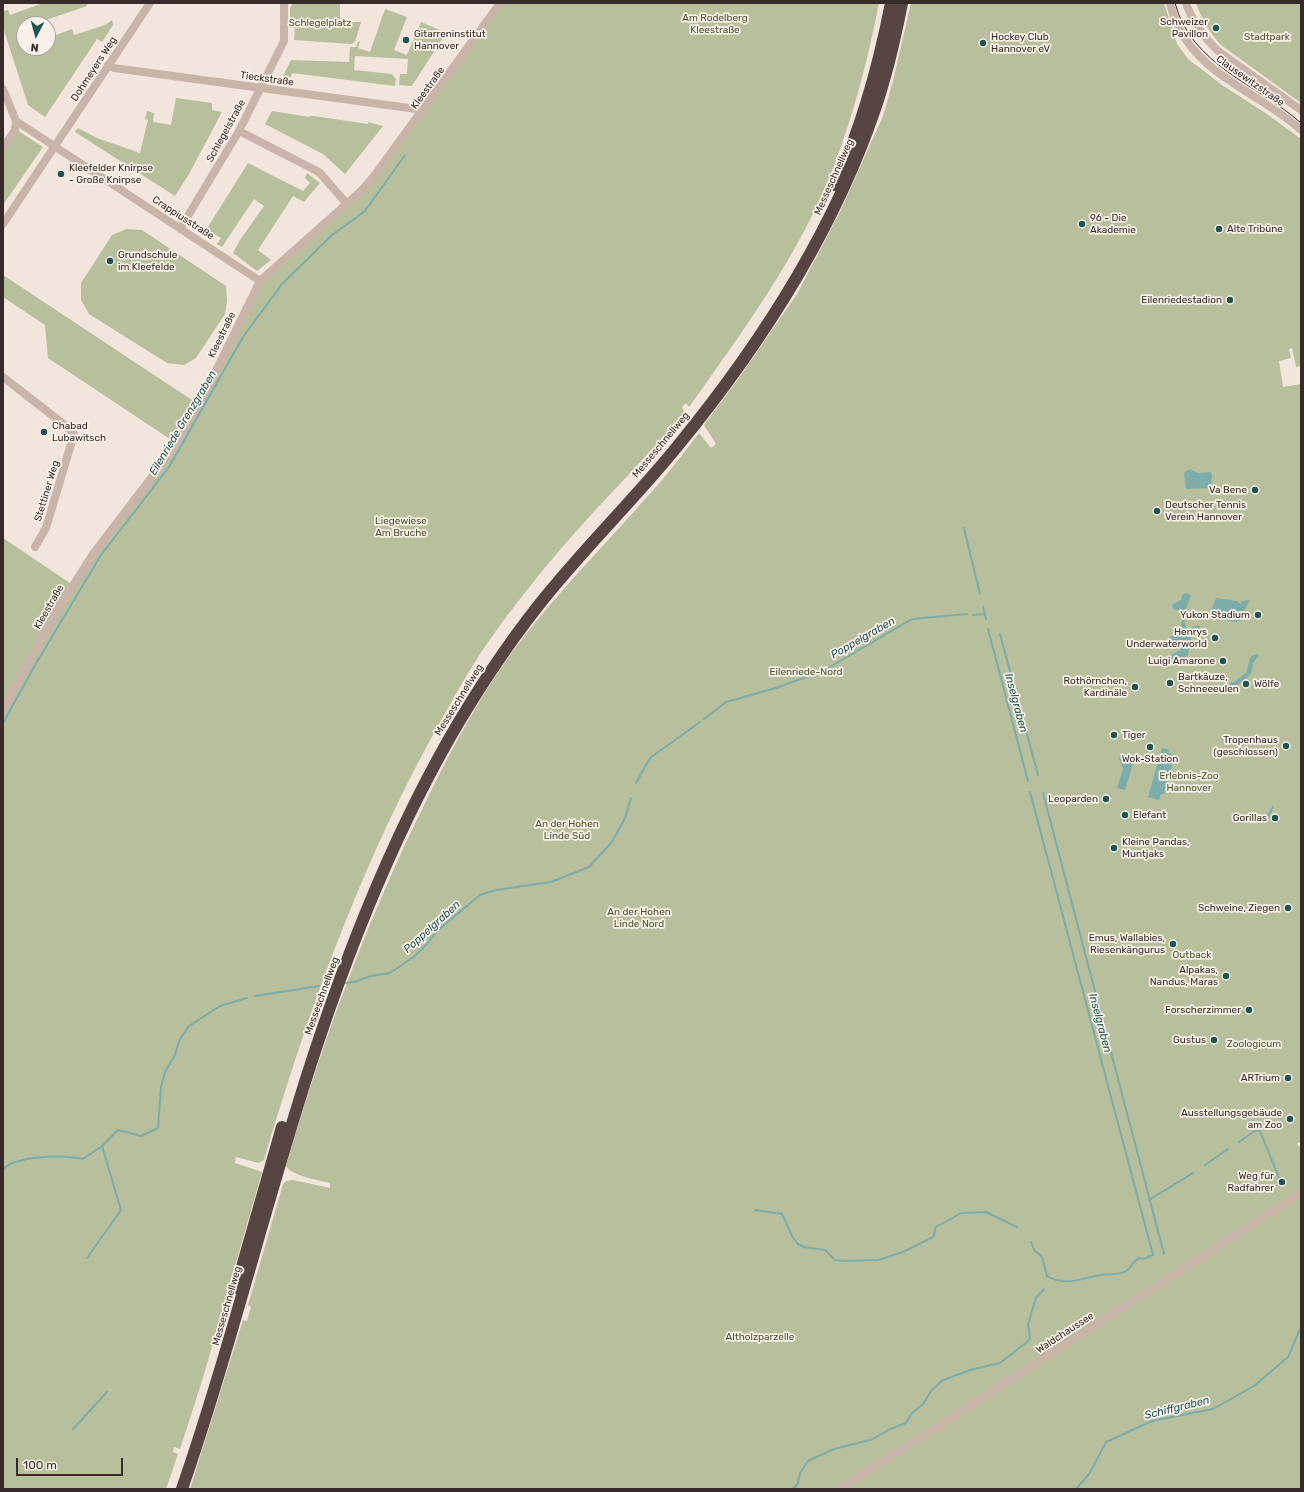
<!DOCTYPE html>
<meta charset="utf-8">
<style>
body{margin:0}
#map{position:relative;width:1304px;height:1492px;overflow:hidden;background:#f1e5dc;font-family:Rubik,sans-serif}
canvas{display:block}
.frame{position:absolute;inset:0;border:4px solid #362b28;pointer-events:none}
.north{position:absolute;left:16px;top:16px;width:40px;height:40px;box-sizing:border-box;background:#f9f0e8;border:1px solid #aba19b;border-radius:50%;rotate:186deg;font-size:11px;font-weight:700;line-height:16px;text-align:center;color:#362b28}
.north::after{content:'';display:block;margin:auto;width:14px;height:18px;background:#1f5654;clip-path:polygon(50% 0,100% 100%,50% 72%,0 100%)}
.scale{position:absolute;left:16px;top:1458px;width:107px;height:18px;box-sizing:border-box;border:2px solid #362b28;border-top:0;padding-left:5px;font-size:12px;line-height:14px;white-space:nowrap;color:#362b28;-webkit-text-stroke:3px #f9f0e8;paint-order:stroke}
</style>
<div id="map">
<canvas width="1304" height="1492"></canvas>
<div class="frame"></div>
<div class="north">N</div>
<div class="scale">100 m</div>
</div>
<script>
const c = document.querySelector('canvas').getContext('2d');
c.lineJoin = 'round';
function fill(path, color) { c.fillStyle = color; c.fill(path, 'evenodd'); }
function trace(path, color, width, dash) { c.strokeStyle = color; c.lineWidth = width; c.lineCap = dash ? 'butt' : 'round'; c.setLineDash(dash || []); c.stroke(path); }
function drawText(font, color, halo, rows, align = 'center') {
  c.font = font + ' Rubik,sans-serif'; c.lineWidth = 3.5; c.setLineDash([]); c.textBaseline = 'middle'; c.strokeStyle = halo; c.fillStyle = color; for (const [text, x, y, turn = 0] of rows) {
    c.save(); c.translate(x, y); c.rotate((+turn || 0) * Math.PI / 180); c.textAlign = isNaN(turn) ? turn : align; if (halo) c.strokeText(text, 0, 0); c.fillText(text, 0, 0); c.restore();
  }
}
fill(new Path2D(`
 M43,3H86L87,6L34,24H24V48H48V38L72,29L74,35L105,25L112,20L113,25L102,42L97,39L45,117L28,105L3,27V11L8,10L10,15Z
 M293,3H340V22H361L355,42L351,44L294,40L295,28H290V8Z
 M500,3H879C868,59 854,113 834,166C800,254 743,331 689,407L686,403L682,407L685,413L680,418C645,459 607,496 572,536C541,571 513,607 486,645C465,676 447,710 429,742C357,875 307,1015 264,1160L259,1163L236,1157L235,1163L262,1172L202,1381L180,1449L174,1447L173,1452L178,1454L166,1489H3V538L73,585L176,443L48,358L45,325L3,297V275L198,404L254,289L361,191Z
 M911,3H1164L1177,44L1188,59L1222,85L1267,114L1301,139V366L1296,367L1292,348L1289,349L1291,358L1279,361L1283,387L1301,384V1141L1297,1144L1301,1148V1489H190L243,1320L247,1321L251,1307L248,1305L283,1184L286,1181L293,1180L330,1188V1183C318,1180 292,1176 286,1166C323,1040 368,917 427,799C451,750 478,700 510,655C554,595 607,543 656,487C671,470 685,451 699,433L711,448L716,444L704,425L739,378L797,294L841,210L883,116L893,81Z
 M1196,3H1301V103L1221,45C1209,32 1202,20 1196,3Z
 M385,9L407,17L394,50L407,55L421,22L446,33L412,86L399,85L400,74H407L408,59L355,56L354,70L392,74L396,79L395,86L292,73L291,77L283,76L291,60L349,62L350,47H356L358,41L360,42L358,48L370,52Z
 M176,98L212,103V110L222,112L189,174L175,196L75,132L78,128L80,129L97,138L140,153L148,120L145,119L147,111L154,113L153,122L171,125Z
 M272,111L309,117L310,116H314L368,124V122L383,126L345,174L323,154L265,124Z
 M17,130L43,147L3,205V151Z
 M248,163L303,191L310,183L305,178L307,173L320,183L304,202L293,196L258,250L271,260L257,271L233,253L240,240L264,206L254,199L222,247L217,244L221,238L213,233L209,239L190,226L197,224L206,230Z
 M127,229L142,230L226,286L227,301L225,314L196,358L184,365L167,363L89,314L81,300V283L112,235Z`), '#b7bf9d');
fill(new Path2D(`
 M1190,469L1198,473L1211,472L1212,475L1211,488L1186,489L1184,473Z
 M1186,593L1191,595C1188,605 1180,620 1188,629L1198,625L1201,627L1192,634L1188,655L1180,662L1171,661L1172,654L1181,650L1167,643L1171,636L1181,633L1180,628L1184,616L1179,614V611L1173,609L1172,605L1181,600L1182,595Z
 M1216,598L1237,601L1241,604V601L1250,600L1243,613L1245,616L1243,620L1236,622L1212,618L1213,615L1210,614Z
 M1257,654L1259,655L1253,663L1251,674L1238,685H1230V683L1234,682L1246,673L1251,656Z
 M1162,748L1169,750L1168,753L1175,755L1164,794H1161L1159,800L1148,797Z
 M1119,758L1134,761L1125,790L1117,788L1123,769Z`), '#7cadaa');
trace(new Path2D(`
 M964,528L980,594
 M983,607L986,619
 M973,615L984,614
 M988,629L1028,781
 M1000,634L1038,775
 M704,719L726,702L776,688L823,671L912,619L967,614
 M3,723L35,665L101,555L169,467L243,337L282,284L332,235L365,211L405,155
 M636,783L650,758L700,722
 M1030,792L1153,1255L1144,1259L1139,1258C1133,1261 1131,1268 1126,1271C1118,1276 1110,1273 1101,1275C1082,1278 1065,1287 1047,1276L1042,1257L1034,1250L1031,1242
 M1043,793L1164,1254
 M1273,807L1268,816L1278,821
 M345,983L354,982L371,976L390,973L415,956L428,943L437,931L480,895L496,890L551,882L589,867L612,842L625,818L631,798
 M255,996L319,986
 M1239,1142L1256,1130L1260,1131L1279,1178
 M1205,1165L1228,1149
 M3,1169C18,1155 63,1155 83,1159L102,1146L118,1130L141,1136L158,1128L161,1087L165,1072L175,1055L179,1041L189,1026L220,1006L247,998
 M1149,1200L1193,1173
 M755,1210L782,1214L792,1236L798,1244L804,1247L825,1250L835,1260L844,1261L878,1260L903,1252L933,1237L936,1227L961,1213L986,1212L1017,1227
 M87,1258L121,1210L102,1146
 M73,1429L107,1392
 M793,1489L798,1483L800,1473L808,1461L834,1449L873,1439L890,1429L906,1423L912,1413L923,1404L931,1391L943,1380L970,1370L1000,1363L1027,1342L1030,1338L1028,1324L1036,1298L1044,1289
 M1076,1489L1089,1474L1106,1442L1152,1421L1213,1409L1254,1386L1288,1357L1301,1327`), '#7cadaa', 2);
trace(new Path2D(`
 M1170,3C1172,11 1174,19 1178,26C1202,77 1262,94 1301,130
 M1186,3C1192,22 1204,37 1218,51L1301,110
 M108,65L114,68L424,110
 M3,89L16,121L260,281
 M239,131L319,172L347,204
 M3,148L15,130L16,121
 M3,224L150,3
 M180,229L239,131L284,41V3
 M3,377L66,426L74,434L46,528L35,547
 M3,709L57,611L93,554L155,473L176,443L208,387L260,281L361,191L374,176L500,3
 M840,1489L1301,1193`), '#c9b4a9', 8);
trace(new Path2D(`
 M835,185C862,128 879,64 891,3
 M236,1288L282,1127
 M182,1489C225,1364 257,1237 296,1111C335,983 383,855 449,739C476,692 505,648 538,606C581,551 632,502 676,448C759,347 833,233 875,109C887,74 895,39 902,3`), '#564540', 12);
trace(new Path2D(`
 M1175,3C1191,65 1257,84 1301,123`), '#362b28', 1);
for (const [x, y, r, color] of [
 [1216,28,4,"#1f5654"],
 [406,40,4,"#1f5654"],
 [983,43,4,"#1f5654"],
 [61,174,4,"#1f5654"],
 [1082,224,4,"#1f5654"],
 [1219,229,4,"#1f5654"],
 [110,261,4,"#1f5654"],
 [1230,300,4,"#1f5654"],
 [44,432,4,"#1f5654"],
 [1255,490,4,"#1f5654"],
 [1157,511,4,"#1f5654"],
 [1258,615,4,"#1f5654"],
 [1215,638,4,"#1f5654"],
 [1223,661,4,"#1f5654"],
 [1170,683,4,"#1f5654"],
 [1246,684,4,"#1f5654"],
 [1135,687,4,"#1f5654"],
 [1114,735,4,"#1f5654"],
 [1286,746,4,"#1f5654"],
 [1150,747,4,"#1f5654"],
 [1106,799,4,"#1f5654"],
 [1125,815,4,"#1f5654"],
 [1275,818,4,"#1f5654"],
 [1114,848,4,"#1f5654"],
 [1288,908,4,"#1f5654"],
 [1173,944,4,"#1f5654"],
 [1226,976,4,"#1f5654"],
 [1249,1010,4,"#1f5654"],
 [1214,1040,4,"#1f5654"],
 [1288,1078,4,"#1f5654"],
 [1290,1119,4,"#1f5654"],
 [1282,1182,4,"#1f5654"]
]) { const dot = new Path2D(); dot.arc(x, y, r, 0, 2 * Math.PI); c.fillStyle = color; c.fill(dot); trace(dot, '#f9f0e8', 1.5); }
drawText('10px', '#49532d', '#f9f0e8', [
 ["Am Rodelberg",715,18],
 ["Kleestraße",715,30],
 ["Schlegelplatz",320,23],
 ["Stadtpark",1267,37],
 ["Liegewiese",401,521],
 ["Am Bruche",401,533],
 ["Eilenriede-Nord",806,672],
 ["Erlebnis-Zoo",1189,776],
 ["Hannover",1189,788],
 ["An der Hohen",567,824],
 ["Linde Süd",567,836],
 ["An der Hohen",639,912],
 ["Linde Nord",639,924],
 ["Outback",1192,955],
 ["Zoologicum",1254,1044],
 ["Altholzparzelle",760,1337]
]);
drawText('10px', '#362b28', '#f9f0e8', [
 ["Schweizer",1208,22],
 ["Pavillon",1208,34],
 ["Gitarreninstitut",414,34,"left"],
 ["Hannover",414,46,"left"],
 ["Hockey Club",991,37,"left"],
 ["Hannover eV",991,49,"left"],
 ["Kleefelder Knirpse",69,168,"left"],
 ["- Große Knirpse",69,180,"left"],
 ["96 - Die",1090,218,"left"],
 ["Akademie",1090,230,"left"],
 ["Alte Tribüne",1227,229,"left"],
 ["Grundschule",118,255,"left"],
 ["im Kleefelde",118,267,"left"],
 ["Eilenriedestadion",1222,300],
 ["Chabad",52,426,"left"],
 ["Lubawitsch",52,438,"left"],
 ["Va Bene",1247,490],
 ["Deutscher Tennis",1165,505,"left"],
 ["Verein Hannover",1165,517,"left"],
 ["Yukon Stadium",1250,615],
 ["Henrys",1207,632],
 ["Underwaterworld",1207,644],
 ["Luigi Amarone",1215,661],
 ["Bartkäuze,",1178,677,"left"],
 ["Schneeeulen",1178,689,"left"],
 ["Rothörnchen,",1127,681],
 ["Kardinäle",1127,693],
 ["Wölfe",1254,684,"left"],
 ["Tiger",1122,735,"left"],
 ["Tropenhaus",1278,740],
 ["(geschlossen)",1278,752],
 ["Wok-Station",1150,759,"center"],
 ["Leoparden",1098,799],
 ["Elefant",1133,815,"left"],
 ["Gorillas",1267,818],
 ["Kleine Pandas,",1122,842,"left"],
 ["Muntjaks",1122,854,"left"],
 ["Schweine, Ziegen",1280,908],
 ["Emus, Wallabies,",1165,938],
 ["Riesenkängurus",1165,950],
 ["Alpakas,",1218,970],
 ["Nandus, Maras",1218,982],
 ["Forscherzimmer",1241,1010],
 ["Gustus",1206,1040],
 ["ARTrium",1280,1078],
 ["Ausstellungsgebäude",1282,1113],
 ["am Zoo",1282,1125],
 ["Weg für",1274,1176],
 ["Radfahrer",1274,1188]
], 'right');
drawText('10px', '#362b28', '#f9f0e8', [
 ["Dohmeyers Weg",94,69,-57],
 ["Tieckstraße",267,79,8],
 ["Clausewitzstraße",1250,81,35],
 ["Kleestraße",428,88,-54],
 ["Schlegelstraße",226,131,-61],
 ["Messeschnellweg",834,177,-66],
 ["Crappiusstraße",183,218,33],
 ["Kleestraße",222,335,-64],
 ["Messeschnellweg",661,445,-50],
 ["Stettiner Weg",47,491,-73],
 ["Kleestraße",49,607,-60],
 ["Messeschnellweg",459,700,-58],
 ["Messeschnellweg",322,996,-70],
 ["Messeschnellweg",227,1306,-74],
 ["Waldchaussee",1065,1333,-33]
]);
drawText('italic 11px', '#1f5654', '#f9f0e8', [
 ["Eilenriede Grenzgraben",183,423,-59],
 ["Poppelgraben",863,638,-30],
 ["Inselgraben",1016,703,75],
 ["Poppelgraben",432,927,-42],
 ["Inselgraben",1100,1023,75],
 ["Schiffgraben",1177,1408,-14]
]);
</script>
